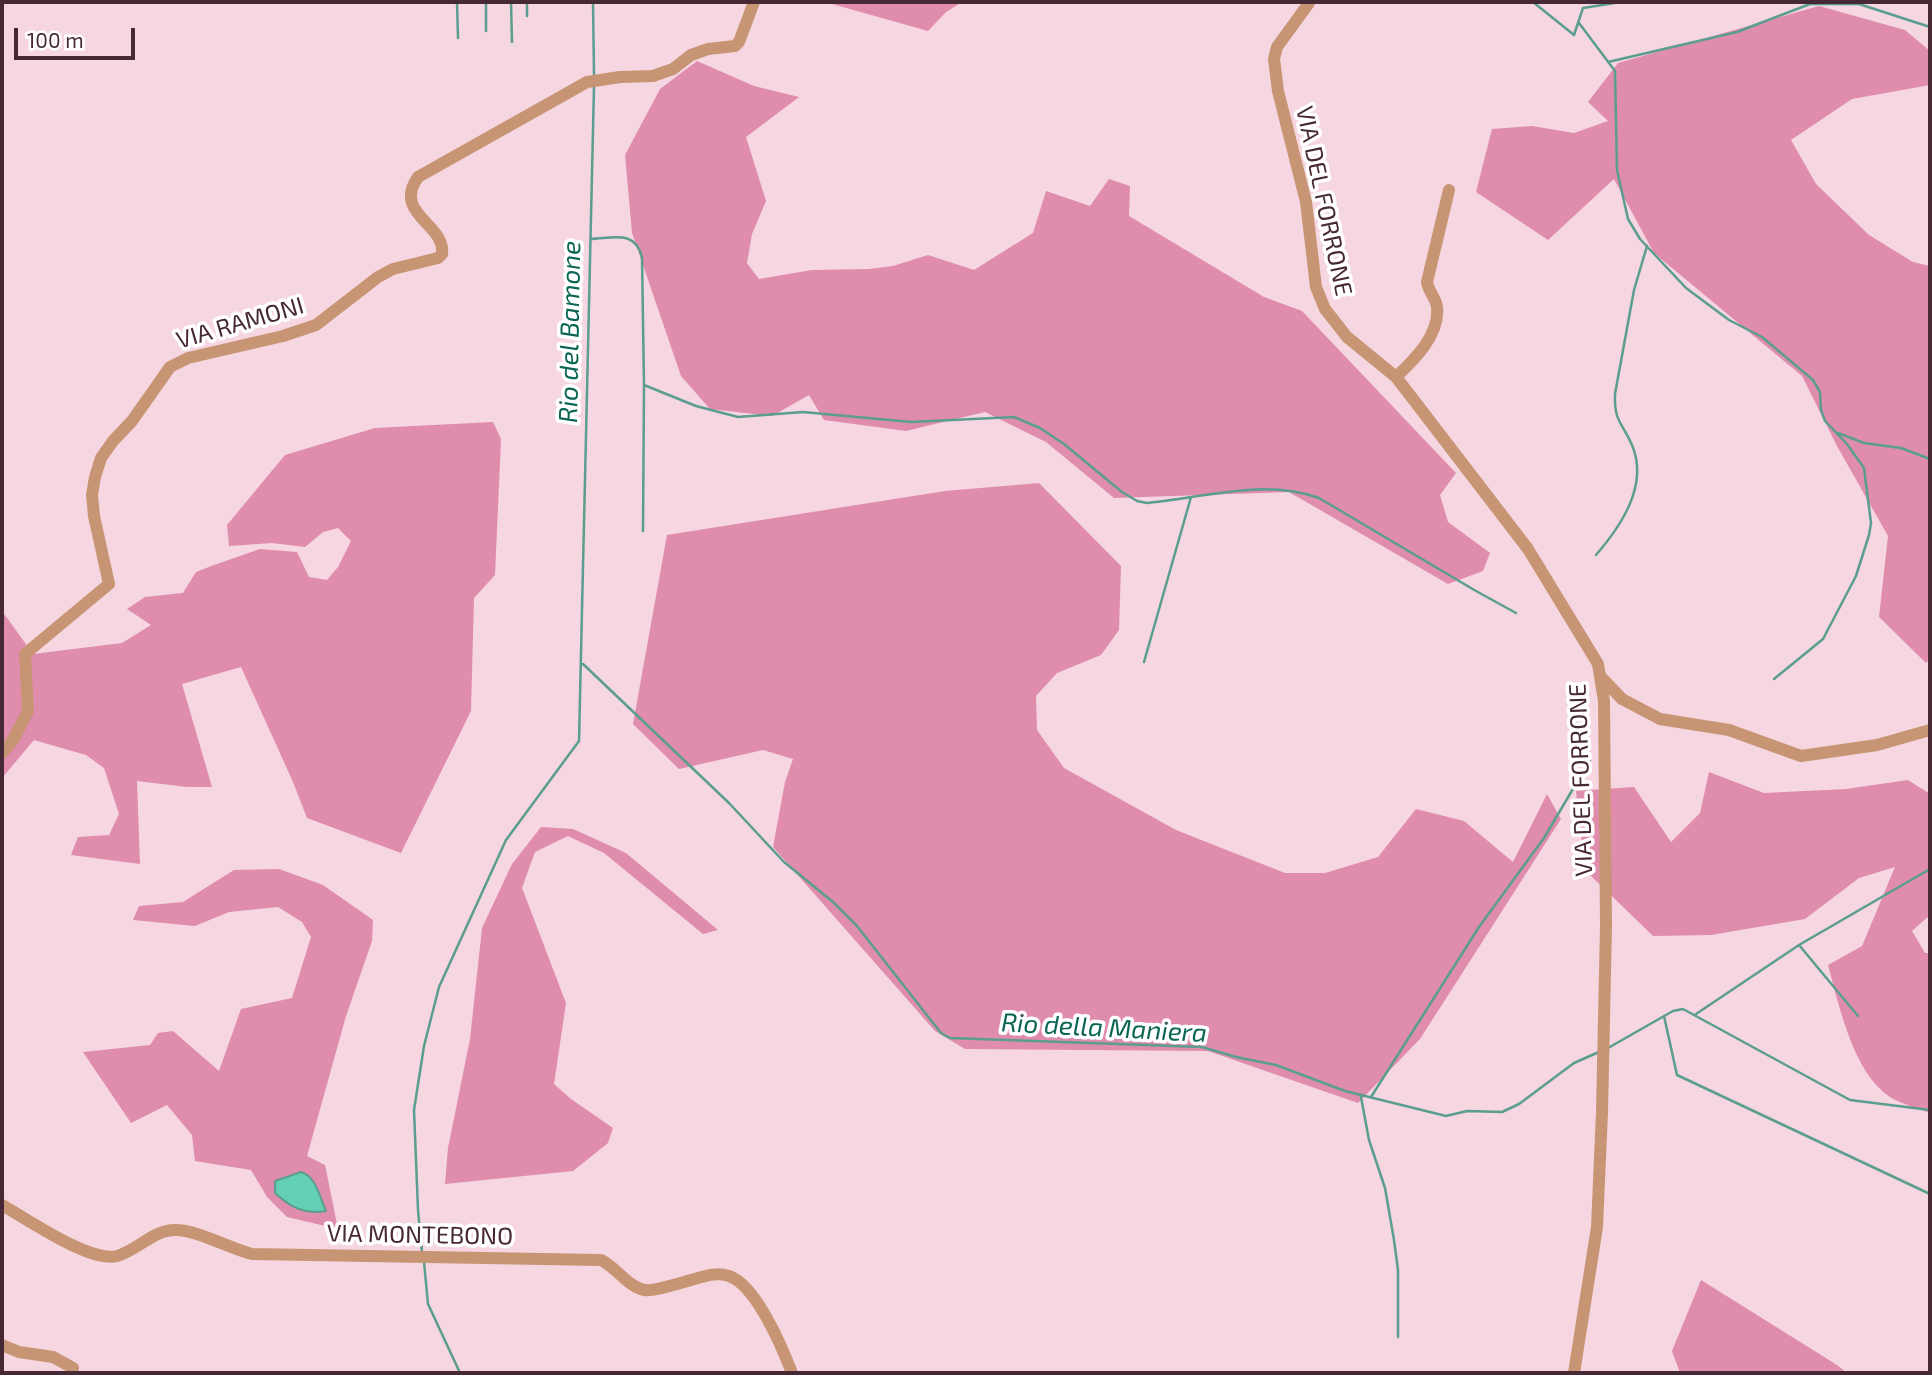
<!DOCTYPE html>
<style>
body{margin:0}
#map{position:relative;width:1932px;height:1375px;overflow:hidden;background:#f5d6e1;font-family:"Exo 2",sans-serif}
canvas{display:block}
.frame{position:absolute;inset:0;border:4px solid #472935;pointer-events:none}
.scale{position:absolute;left:14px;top:28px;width:121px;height:32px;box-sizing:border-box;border:4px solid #472935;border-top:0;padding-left:9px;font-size:21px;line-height:24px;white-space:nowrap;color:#472935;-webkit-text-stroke:5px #fff;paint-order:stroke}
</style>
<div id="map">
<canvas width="1932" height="1375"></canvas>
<div class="frame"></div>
<div class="scale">100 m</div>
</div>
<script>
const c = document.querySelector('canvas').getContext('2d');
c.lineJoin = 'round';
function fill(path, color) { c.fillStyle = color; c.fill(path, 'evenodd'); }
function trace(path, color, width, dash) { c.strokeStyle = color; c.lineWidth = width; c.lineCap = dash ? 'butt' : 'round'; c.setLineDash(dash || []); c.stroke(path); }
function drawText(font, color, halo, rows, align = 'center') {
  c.font = font + ' "Exo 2",sans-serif'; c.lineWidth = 7; c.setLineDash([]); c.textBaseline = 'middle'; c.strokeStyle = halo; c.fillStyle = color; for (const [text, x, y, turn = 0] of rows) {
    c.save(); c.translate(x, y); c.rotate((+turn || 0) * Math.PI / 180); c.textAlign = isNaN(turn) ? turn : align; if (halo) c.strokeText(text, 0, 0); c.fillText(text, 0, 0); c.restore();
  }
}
fill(new Path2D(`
 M825,2H962L946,12L928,31Z
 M1819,6L1905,30L1930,51V85L1852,99L1791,140L1816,184L1869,235L1913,262L1930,266V658L1926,663L1879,617L1888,536L1837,446L1802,376L1654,253L1614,179L1548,240L1476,192L1492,129L1532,126L1574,133L1608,121L1588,102L1618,63Z
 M697,61L754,86L799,97L746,137L766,201L752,234L747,263L759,279L812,270L869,269L893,266L928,255L974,270L1033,233L1046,191L1090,206L1109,179L1130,186L1129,216L1264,297L1302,311L1456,473L1440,495L1448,522L1490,553L1483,571L1448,584L1289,492L1114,498L1046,442L985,412L906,431L824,420L809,395L772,416L710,409L681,376L632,233L625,155L660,89Z
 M493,422L501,439L495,575L474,598L471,711L401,853L307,818L293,782L241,667L182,684L212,787H187L137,781L140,864L71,855L78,837L109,835L119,814L104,768L86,755L34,740L2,778V611L33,654L122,643L151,625L127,609L145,597L183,593L196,572L214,565L260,549L297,552L309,577L327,580L338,567L351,541L338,528L323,532L305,547L272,543L229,546L227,525L285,455L375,428Z
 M1039,483L1121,566L1119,630L1101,655L1057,673L1036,696L1037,730L1064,768L1176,830L1285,873H1325L1378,857L1416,809L1464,821L1513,862L1547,794L1561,819L1420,1039L1358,1103L1208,1051L965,1049L935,1031L773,847L785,782L793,759L763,750L679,769L633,724L667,535L945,491Z
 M1709,772L1764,793L1846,789L1908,780L1930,794V915L1912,931L1925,953H1930V1113C1917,1108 1901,1104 1890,1097C1853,1073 1839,1005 1828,965L1862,946L1895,867L1859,878L1805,919L1711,935L1653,936L1585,870L1576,791L1634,787L1671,842L1700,813Z
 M541,827L573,829L626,853L718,930L703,934L604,853L568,836L535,852L522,888L566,1003L554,1084L571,1099L613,1128L608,1143L573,1171L445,1184L448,1148L470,1039L482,928L512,864Z
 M279,869L323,885L373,920L372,941L346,1016L307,1156L325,1165L338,1229L287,1217L267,1197L251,1170L195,1161L192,1135L167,1105L131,1123L83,1052L150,1045L158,1033L173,1031L219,1071L241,1009L292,998L311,937L302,922L278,907L229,912L195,926L133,920L139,906L183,902L234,870Z
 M1701,1280L1837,1365L1847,1373H1680L1672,1351Z`), '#df8cad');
const water = new Path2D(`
 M301,1172C316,1176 320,1198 326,1211C305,1215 290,1207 275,1193V1181Z`);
fill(water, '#63cfb4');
trace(water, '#5b9d8e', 2);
trace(new Path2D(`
 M457,2L458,38
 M486,2V31
 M511,2L512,42
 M593,2L594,75
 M1533,2L1574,35L1583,8L1621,2
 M527,16V2
 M1579,23L1615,71L1617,170L1628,219L1640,239L1686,288L1729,320L1762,337L1813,380L1820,392L1821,410L1825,421L1847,444L1864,468L1871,523L1869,535L1856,576L1823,639L1774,679
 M1608,62L1737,32L1810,4H1859L1930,27
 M591,239C614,238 635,230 642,257L644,385L643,531
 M644,385L696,406L738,417L803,412L911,422L1014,417L1040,428L1064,444L1122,492L1137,501L1147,503C1203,498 1264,478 1319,498L1476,591L1516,613
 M1838,433L1864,443L1901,448L1930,459
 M1596,555C1621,526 1649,485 1632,445C1622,422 1614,422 1615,394L1634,290L1647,246
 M1144,662L1191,497
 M583,664L729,803L784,862L833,902L857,926L941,1033L950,1038L1202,1047L1236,1057L1276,1065L1345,1091L1446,1116L1467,1111L1502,1112L1519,1104L1574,1063L1599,1052
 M1799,945L1858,1016
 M1696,1014L1799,945L1930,869
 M1664,1016L1677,1075L1930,1194
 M1608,1048L1673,1011L1683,1009L1850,1100L1930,1110
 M1361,1097L1369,1140L1385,1188L1394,1240L1398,1270V1337
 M1371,1097L1479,927L1544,838L1590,760
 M422,1252L418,1210L414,1110L424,1046L439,987L506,840L579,741L594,86
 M424,1262L428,1304L460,1373`), '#5b9d8e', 2.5);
trace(new Path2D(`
 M1309,3L1277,47L1274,59L1278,91L1306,202L1316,287L1325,309L1347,337L1396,377L1416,403L1528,549L1598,664L1604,701L1606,926L1602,1112L1597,1227L1574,1373
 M1396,377C1414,360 1440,335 1437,307C1436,298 1428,291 1427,282L1449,190
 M1600,676L1622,699L1660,719L1729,730L1801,756L1877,745L1930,730
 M2,753L13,740L28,711L25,654L109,584L94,516L92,495L95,477L101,458L113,441L132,421L170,367L188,358L283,336L316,325L378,277L393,269L438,258L442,254C446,224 392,214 418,177L587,82L620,77L653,76L673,69L691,55L708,49L735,46L739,42L754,2
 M2,1205C27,1219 90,1263 117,1256C138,1250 153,1230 175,1230C198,1230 228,1248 252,1254L601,1260C616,1267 629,1288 645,1290C655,1292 689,1280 702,1277C711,1274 720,1273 729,1276C756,1285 782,1347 792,1373
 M2,1345L19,1352L53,1357L73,1368`), '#c79574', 12);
drawText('24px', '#472935', '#fff', [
 ["VIA DEL FORRONE",1324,201,78],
 ["VIA RAMONI",240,323,-16],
 ["VIA DEL FORRONE",1581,780,-92],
 ["VIA MONTEBONO",420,1235,1]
]);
drawText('italic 26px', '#0b6553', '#fff', [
 ["Rio del Bamone",570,332,-89],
 ["Rio della Maniera",1104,1028,3]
]);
</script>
